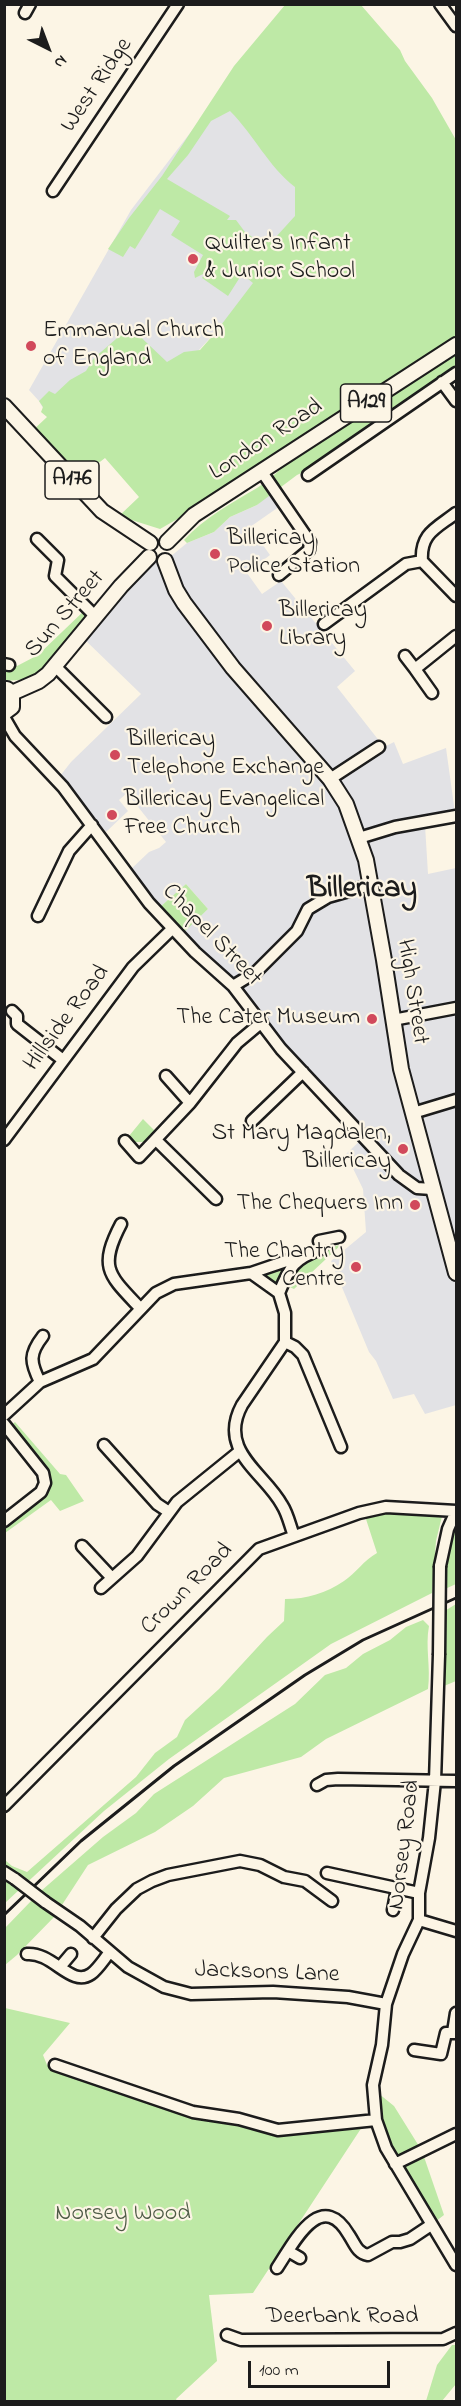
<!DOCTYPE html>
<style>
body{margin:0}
#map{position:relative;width:461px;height:2406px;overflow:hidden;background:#fcf5e5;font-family:"Indie Flower",sans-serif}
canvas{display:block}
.frame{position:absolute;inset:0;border:6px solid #1c1c1c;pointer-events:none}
.north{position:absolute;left:18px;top:18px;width:60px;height:60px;-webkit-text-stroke:4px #fcf5e5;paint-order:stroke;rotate:138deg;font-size:16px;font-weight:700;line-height:24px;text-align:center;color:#1c1c1c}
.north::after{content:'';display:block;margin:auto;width:21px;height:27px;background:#1c1c1c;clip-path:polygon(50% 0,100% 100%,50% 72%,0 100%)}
.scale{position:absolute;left:248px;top:2361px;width:142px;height:27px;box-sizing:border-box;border:3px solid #1c1c1c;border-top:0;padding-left:8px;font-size:18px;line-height:21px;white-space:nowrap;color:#1c1c1c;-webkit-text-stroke:4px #fcf5e5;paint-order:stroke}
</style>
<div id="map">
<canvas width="461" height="2406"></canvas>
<div class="frame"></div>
<div class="north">N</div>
<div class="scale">100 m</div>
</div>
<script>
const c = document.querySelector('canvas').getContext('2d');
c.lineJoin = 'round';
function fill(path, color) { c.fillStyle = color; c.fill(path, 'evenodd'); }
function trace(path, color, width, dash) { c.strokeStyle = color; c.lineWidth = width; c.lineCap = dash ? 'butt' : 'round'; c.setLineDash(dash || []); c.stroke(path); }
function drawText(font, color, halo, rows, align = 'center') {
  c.font = font + ' "Indie Flower",sans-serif'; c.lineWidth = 4.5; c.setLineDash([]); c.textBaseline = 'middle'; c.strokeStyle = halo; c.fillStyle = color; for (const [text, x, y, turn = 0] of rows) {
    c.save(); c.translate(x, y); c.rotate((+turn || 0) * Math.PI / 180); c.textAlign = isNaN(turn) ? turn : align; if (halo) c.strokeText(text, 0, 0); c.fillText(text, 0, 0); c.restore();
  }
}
fill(new Path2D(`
 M226,86L335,203L174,377L48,417L39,401L29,390L131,210Z
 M274,490L283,504L250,527L270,555L247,573L262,594L281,581L355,671L337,687L384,747L394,742L403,764L446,748L456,820L425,825L428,874L456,868V1405L425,1414L414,1394L393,1399L376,1361L369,1352L331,1261L366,1232L363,1189L346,1154L364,1137L209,972L174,940L208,909L186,884L160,907L129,871L149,852L159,848L166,842L127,793L119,800L128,811L106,832L60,776L71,762L141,694L84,639L143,570L157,562L165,561L187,543L214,532L230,517L257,505Z`), '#e2e2e5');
fill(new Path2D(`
 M285,5H361L400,50L405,61L432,98L456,140V373L318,465L297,475L257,505L230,517L214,532L187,543L184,540C205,517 232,503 257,488C274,477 287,463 299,449L160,529L119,516L139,497L105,458L74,482L30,433L47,417L41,412L43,407L39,401L49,391L55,394L70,380L86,371L94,358L130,327L167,362L184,352L200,350L215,333L253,283L242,274L228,296L202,278L205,273L195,278L194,272L203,255L171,235L180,221L160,209L135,249L130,246L123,257L108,249L129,218L162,176L234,66ZM230,111C254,135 268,166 295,187V216L275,238L258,241L245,232L236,220H227L230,216L167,179L188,155L211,121Z
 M87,608L90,611L49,664L32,679L5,681L4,664L17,666L38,655Z
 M186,884L208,909L183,933L160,907Z
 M143,1119L155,1131L146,1142H134L129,1136Z
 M342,1244L294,1289L283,1284L279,1293L251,1273Z
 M15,1422L60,1474L66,1475L84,1501L60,1511L51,1500L5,1533V1521L45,1483L8,1428Z
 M382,1512L442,1516L436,1541L432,1593L331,1644L169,1759L104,1811L5,1903V1860L12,1866L27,1872L136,1777L155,1753L177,1737L185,1720L219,1689L267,1637L284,1621L285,1599C307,1599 326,1593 344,1581C356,1573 364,1560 377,1553L365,1516Z
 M456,1525V1584L445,1589L441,1560L450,1529Z
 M456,1604V1681L444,1686L443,1612Z
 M423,1620L429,1626C425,1647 431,1667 428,1689L326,1739L301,1757L224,1778L193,1806L155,1832L88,1865L60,1908L41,1891L103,1837L136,1813L154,1794L295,1704L325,1675L346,1668L363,1654L390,1640L406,1627Z
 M32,1900L57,1914L17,1955L5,1965V1928Z
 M5,2008L70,2023L43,2055L47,2065L88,2082L291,2133L362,2127L253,2293L209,2295L217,2361L176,2399L177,2401L5,2402Z
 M373,2089L394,2106L422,2151L444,2215L431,2225L386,2148Z
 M452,2345H456V2384L442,2401H426L437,2365Z`), '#bee9a6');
const minor = new Path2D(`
 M440,4L456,26
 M25,13L30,4
 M53,191L178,4
 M442,382L456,401
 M262,472L310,542L309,550L279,575
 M308,475L456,373
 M37,539L58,560L55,576L96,617
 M422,561L456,596
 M324,624L406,564L422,561C420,533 437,528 456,513
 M405,656L415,669
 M4,664L9,665
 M55,666L106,717
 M432,693L415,669L456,636
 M4,717L15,736L63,787L149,903L195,952L233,986L281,1049L399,1175L417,1188L432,1189
 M330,779L379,747
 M359,838L395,827L456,816
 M38,916L69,851L92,825
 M233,986L256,972L297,931L308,909L328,897L370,885
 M12,1011L17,1016V1024L63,1060
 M393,1020L456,1008
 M166,1076L190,1103
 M413,1113L456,1100
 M252,1121L303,1072
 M4,1140L133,967L172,929
 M156,1140L216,1199
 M125,1141L139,1157L190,1103L237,1043L262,1022
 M121,1224C98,1268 109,1275 140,1308
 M251,1273L279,1293
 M279,1293L285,1313V1342L242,1405C217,1451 265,1473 282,1505C288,1514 290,1526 294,1536
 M279,1293C290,1266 294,1259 321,1249L319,1241L339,1237
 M285,1342L295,1347L303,1355L341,1447
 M40,1382C30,1362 29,1354 43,1336
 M4,1415L40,1382L93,1359L156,1293L174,1284L251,1273L301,1256
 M4,1424L43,1473L45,1483L41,1492L4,1521
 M104,1445L157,1504L169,1512
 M82,1546L112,1578
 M440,1566L448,1529L456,1511
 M101,1588L137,1556L177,1502L240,1451
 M439,1655L435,1781L429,1838L419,1893V1920L403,1954L386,2004L382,2045L373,2085L376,2120L386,2148L456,2265
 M317,1785L326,1780L338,1779L456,1781
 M4,1806L259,1549L359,1513L386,1507L456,1511
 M4,1872L15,1879
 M327,1873L419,1893
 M45,1902L80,1926L128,1967L164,1987L191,1994L273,1992L348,1997L386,2004
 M393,1910L397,1889
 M419,1920L456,1931
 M93,1938L116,1909L137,1889L152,1881L168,1875L240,1861L260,1865L284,1877L305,1881L332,1901
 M27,1954C53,1952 71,1988 91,1974C98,1969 104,1959 110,1952
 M60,1967L71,1954
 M453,2032L456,2013
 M414,2050L441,2054L446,2033H456
 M55,2065L193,2112L239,2119L278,2130L376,2120
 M395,2164L456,2134
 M288,2251L300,2258
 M277,2268C293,2244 321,2187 349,2235C355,2244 357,2253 368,2255L392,2242H400L410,2239L431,2225
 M227,2335L241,2340L443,2339L456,2333`);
const major = new Path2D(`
 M4,406L102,511L150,543
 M167,542L194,515L456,345
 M165,561L176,590L184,603L233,668L330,779L346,804L366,860L384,960L401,1069L456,1273
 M12,693L39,681L48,674L121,586L149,557
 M4,713L12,707V693L7,689`);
trace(minor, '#1c1c1c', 15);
trace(major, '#1c1c1c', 18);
trace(minor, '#fcf5e5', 10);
trace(major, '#fcf5e5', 14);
trace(new Path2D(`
 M4,1915L81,1841L174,1766L305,1675L363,1640L456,1598`), '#1c1c1c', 3);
const minorBridge = new Path2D(`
 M439,1655L440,1566
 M15,1879L45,1902`);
trace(minorBridge, '#1c1c1c', 15, []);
trace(minorBridge, '#fcf5e5', 10);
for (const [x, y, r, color] of [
 [193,259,6,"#d1495b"],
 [31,346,6,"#d1495b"],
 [215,554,6,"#d1495b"],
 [267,626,6,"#d1495b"],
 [115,755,6,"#d1495b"],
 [112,815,6,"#d1495b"],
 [372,1019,6,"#d1495b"],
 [403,1149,6,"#d1495b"],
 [415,1205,6,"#d1495b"],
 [356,1267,6,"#d1495b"]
]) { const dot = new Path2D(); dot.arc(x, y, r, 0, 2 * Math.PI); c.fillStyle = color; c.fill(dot); trace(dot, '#fcf5e5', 2); }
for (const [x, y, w] of [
 [366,403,51],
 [72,480,54]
]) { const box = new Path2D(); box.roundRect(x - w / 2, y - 19, w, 38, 4.5); c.fillStyle = '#fcf5e5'; c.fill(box); trace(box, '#1c1c1c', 1.5); }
drawText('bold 22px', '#1c1c1c', null, [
 ["A129",366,403],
 ["A176",72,480]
]);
drawText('24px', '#1c1c1c', '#fcf5e5', [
 ["West Ridge",98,86,-56],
 ["London Road",267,441,-33],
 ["Sun Street",66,615,-49],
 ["Chapel Street",211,936,46],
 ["High Street",411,992,81],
 ["Hillside Road",68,1019,-53],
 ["Crown Road",188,1590,-45],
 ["Norsey Road",406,1845,-83],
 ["Jacksons Lane",267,1974,2],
 ["Deerbank Road",342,2318]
]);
drawText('24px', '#1c1c1c', '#fcf5e5', [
 ["Quilter's Infant",205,245],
 ["& Junior School",205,273],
 ["Emmanual Church",43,332],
 ["of England",43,360],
 ["Billericay",227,540],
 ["Police Station",227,568],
 ["Billericay",279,612],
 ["Library",279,640],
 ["Billericay",127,741],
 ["Telephone Exchange",127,769],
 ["Billericay Evangelical",124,801],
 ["Free Church",124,829],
 ["The Cater Museum",360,1019,"right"],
 ["St Mary Magdalen,",391,1135,"right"],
 ["Billericay",391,1163,"right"],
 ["The Chequers Inn",403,1205,"right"],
 ["The Chantry",344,1253,"right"],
 ["Centre",344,1281,"right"]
], 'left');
drawText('24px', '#4d5a45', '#fcf5e5', [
 ["Norsey Wood",123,2215]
]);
drawText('bold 30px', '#1c1c1c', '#fcf5e5', [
 ["Billericay",362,891]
]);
</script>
